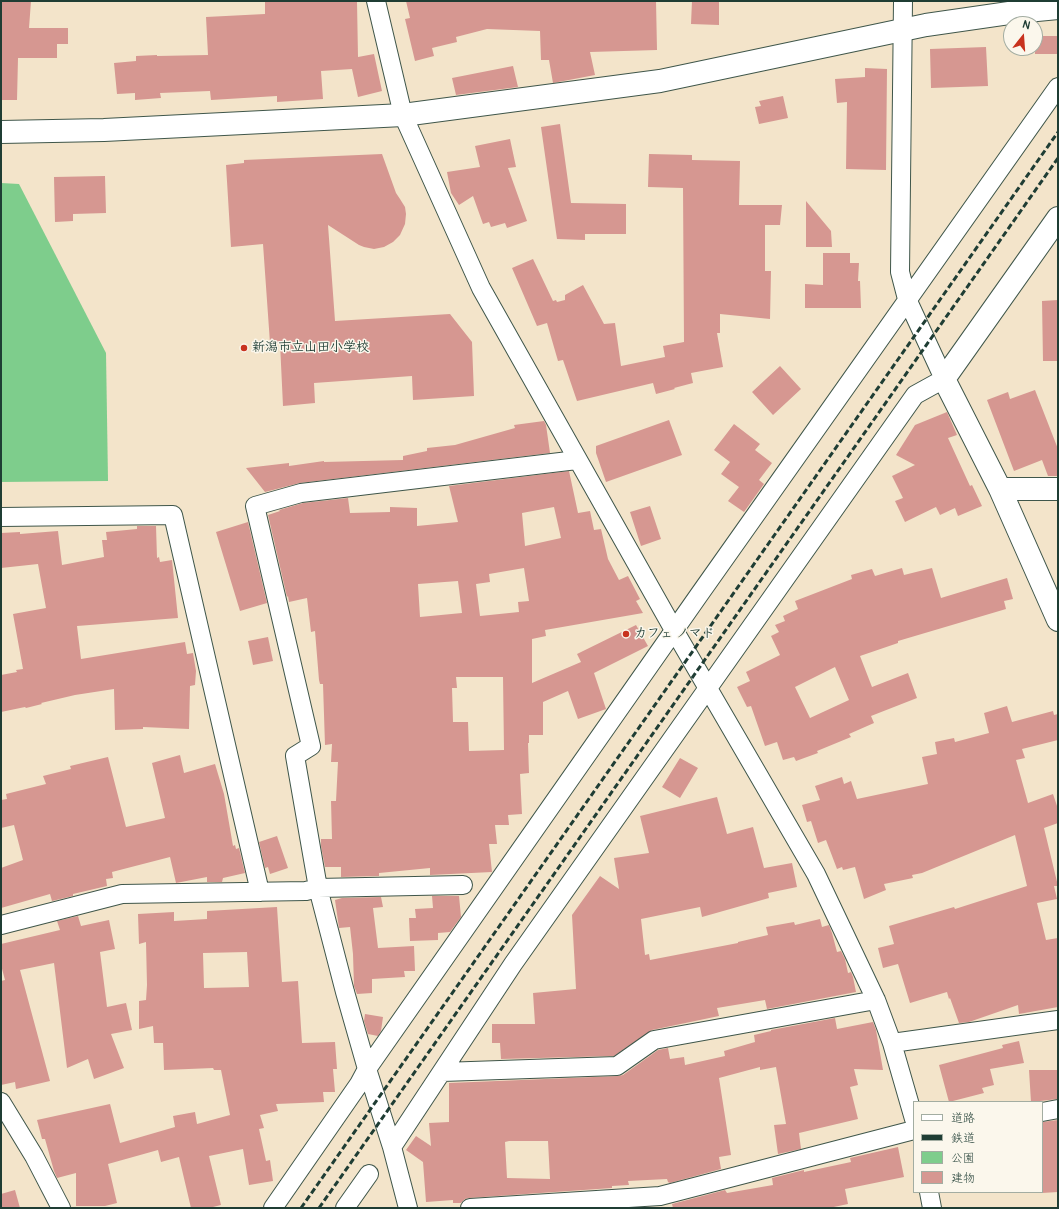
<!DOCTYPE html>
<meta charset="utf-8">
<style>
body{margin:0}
#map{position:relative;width:1059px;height:1209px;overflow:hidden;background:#f3e4ca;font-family:Pangolin,"Klee One",sans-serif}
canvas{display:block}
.frame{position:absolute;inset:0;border:2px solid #1f3d34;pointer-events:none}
.legend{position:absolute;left:913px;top:1101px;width:130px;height:92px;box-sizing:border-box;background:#fbf7ec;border:1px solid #a3ada2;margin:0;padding:5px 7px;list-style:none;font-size:12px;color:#1f3d34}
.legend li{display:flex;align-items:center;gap:8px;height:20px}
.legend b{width:20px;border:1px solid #a3ada2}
.north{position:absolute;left:1003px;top:16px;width:40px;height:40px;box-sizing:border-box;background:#fbf7ec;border:1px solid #a3ada2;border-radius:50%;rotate:17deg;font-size:11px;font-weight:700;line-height:16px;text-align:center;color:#1f3d34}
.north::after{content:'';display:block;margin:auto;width:14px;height:18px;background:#c8321e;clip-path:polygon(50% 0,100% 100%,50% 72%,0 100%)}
</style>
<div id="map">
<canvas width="1059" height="1209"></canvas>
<div class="frame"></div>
<ul class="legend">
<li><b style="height:5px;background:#fff"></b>道路</li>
<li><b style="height:5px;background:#1f3d34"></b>鉄道</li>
<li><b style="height:11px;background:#7ecd8c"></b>公園</li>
<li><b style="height:11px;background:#d69791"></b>建物</li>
</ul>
<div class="north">N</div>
</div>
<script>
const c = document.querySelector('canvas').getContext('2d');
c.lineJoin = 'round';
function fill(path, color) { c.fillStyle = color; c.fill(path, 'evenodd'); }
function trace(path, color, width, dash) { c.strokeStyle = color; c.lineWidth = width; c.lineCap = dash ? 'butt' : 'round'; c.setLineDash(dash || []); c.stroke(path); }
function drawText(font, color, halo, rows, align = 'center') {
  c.font = font + ' Pangolin,"Klee One",sans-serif'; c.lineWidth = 3; c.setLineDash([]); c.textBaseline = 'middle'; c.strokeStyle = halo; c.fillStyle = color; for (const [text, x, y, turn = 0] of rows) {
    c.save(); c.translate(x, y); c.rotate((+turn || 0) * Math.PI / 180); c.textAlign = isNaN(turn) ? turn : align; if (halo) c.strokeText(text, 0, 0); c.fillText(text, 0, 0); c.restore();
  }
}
fill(new Path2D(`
 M1,183L19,184L106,353L108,481L1,482Z`), '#7ecd8c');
fill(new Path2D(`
 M1,1H31L29,28H68V44H57V58H18L17,100H1Z
 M265,1L357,2L358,57L374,54L382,91L358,97L352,69L321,71L323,99L277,102V96L211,100L210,91L160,93L161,98L135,100V93L117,94L114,63L136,61V56L157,55V56L208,55L206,17L265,14Z
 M406,1H656L657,50L590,52L595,75L553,83L549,60H541L540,31L487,29L456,37L457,42L432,48L434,56L415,61L405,19L410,18Z
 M692,1H719V25L691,24Z
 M1035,36H1058V54H1035Z
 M986,47L988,86L931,88L930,49Z
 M513,66L518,87L456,95L452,78Z
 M865,68L887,69L886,170L846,169L847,102L837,103L835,79L865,77Z
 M783,96L788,118L759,124L755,107L761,106L759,101Z
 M560,124L571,203L626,204V234H585V240L557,239L541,127Z
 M510,139L516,167L508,168L527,221L507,228L505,223L491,227L489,222L483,224L473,196L459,205L451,193L447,172L480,167L475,146Z
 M382,154L396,193L400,199L405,207L406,214L405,224L400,235L393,242L384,247L374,249L364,247L359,245L328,225L335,321L450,314L472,342L474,396L413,400L412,376L314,383L315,403L283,406L280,343H270L263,244L231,247L226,165L244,163V160Z
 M649,154L692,155V160L740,161L739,205H782L780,225H765V271H771L770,319L720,314V333H717L723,367L691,373L693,383L674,388L675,389L656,394L653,383L577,401L563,360L558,361L547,323L537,326L512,268L533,259L553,301L556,300L557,302L565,300V295L583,285L604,324L615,323L621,366L665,357L663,346L684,342L683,188L648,187Z
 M105,176L106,213L73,214V221L55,222L54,177Z
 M806,201L831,231L832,247H806Z
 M823,253H850V263H859L858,281H860L861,308H805V284L823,285Z
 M1058,300V361H1043L1042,301Z
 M780,366L801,389L773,415L752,392Z
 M1035,390L1058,449V476H1048L1042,460L1014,471L987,400L1008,392L1010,399Z
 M947,412L957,435L948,438L970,486L972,485L982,506L958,516L955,508L940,515L936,507L905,522L895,501L903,498L892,476L915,465L896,455L915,425Z
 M669,420L682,455L606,482L596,453V446Z
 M544,421L546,425L550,453L300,483L265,492L246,468L289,463V466L324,461V462L403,460V456L427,451V448L455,445L515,428L514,425Z
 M734,424L760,444L755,450L772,463L759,480L764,484L744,512L728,501L739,487L721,474L730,462L714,450Z
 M569,471L578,513L590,511L594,530L601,529L608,559L619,580L628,576L640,599L636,601L643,613L545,630L546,636L532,639V683L581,662L577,654L636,625L648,646L594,673L606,709L578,719L568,691L543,702V735H529V743H528L529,773L520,774L522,814L508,815L509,825H495L497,844H489L492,872L430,875V868L379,873V876L341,877V867H325L321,846V839H332L331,801H336L338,762H331L332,744L325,745L323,684H320L319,680L315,631L311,632L307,598L289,602L288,596L287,597L268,515L280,511L279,510L303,503L348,498L350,513L390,512V507L417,508V526L458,522L449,486ZM554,507L561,538L525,546L522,513ZM524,568L529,601L518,602L519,612L480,616L476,584L490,582L489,574ZM458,581L462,613L420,617L418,584ZM456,677H503L504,750L469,751L468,722H453L452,688H457Z
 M650,506L661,539L641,546L630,512Z
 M248,522L267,603L240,611L216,532Z
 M137,526H156L157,558L159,557L160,562L172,560L178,618L77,626L81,659L185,642L187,654L193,653L196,671L195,685L190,686L189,729L143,727V729L115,730L114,689L75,695L41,703L42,704L26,708L25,707L1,712V675L17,672L16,670L23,669L13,614L46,608L38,564L1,568V533L20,532V534L58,531L62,565L104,557L102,540H107L106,532L137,529Z
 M902,568L904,575L932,568L941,598L1007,578L1013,599L1004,601L1006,609L898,641V643L860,656L872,687L908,673L917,698L871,716L874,723L849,734L851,737L817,751L818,753L796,761L794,757L783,760L777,742L765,746L751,706L747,707L737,687L750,681L746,672L780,655L771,636L779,632L775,625L785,621L783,616L798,609L795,601L852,579L851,575L872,569L875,576ZM835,667L849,700L810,718L795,687Z
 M268,637L273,661L253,665L248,641Z
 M1007,706L1012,722L1053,711L1054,715L1058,714V740L1022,749L1025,758L1016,760L1028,803L1053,794L1058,809V823L1044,828L1058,886H1054L1057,899L1037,903L1046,940L1058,938V1007L1019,1014L1018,1005L969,1022L959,1023L950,998L949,999L947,992L910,1003L898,964L883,968L878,948L894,944L889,926L954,907L955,909L1027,886L1015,835L922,873L912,875L913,878L884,884L886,890L864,899L855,867L843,870L842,867L837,869L826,840L818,843L811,821L807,822L802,805L820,800L815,786L842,777L844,784L851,781L857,799L928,784L922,757L937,754L935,742L954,738L955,742L989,733L984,713Z
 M180,755L184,773L215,764L224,794L233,846L235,845L236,849L239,848L245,873L223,878L222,882H207V877L176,883L170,857L112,872L113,878L106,879L107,886L73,894V896L52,901L50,894L1,908V868L23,860L14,825L1,828V800L7,799L6,794L46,784L43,776L71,769L70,766L108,757L126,827L165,818L152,763Z
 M680,758L698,768L680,798L662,787Z
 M717,797L727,834L753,827L764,868L792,863L797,887L768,893L769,898L702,917L700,907L641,919L645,955L649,954L650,960L738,943V942L768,935L766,927L794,922L795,925L820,919L822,927L829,925L832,933L837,952L841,951L845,959L848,973L851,972L853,977L856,992L767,1009L765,1000L717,1008L719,1016L652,1030L614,1056L501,1059L500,1043H492V1024H535L533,993L576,989L572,915L600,876L619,889L614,858L649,853L640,816Z
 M277,836L288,868L270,874L268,867L265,868L259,842Z
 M432,896H459L461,917L450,932L438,933V940L410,941L409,918H416L415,909L433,908Z
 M381,897L383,907L373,908L378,948L414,946L415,971H404L405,977L372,979V993L357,994L354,986L353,954L350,927L339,928L335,900L342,898Z
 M277,907L282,982L298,981L302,1043L335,1042L337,1069H333L335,1092H323L324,1102L276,1104L278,1111L260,1115L264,1128L259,1129L266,1161L270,1160L273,1181L249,1185L243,1149L209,1156L221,1205L209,1208H191L179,1157L161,1162L158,1150L108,1164L117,1203L105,1206H76V1173L57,1178L54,1171L45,1139H42L37,1120L110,1104L120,1143L175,1127L173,1116L195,1112L197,1124L230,1115L221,1070H214L213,1068L164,1070L163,1043H154L153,1026L139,1029V1001L146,1000L147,985L146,942L139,944L138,914L174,912V921L207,919V911ZM247,952L249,987L204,988L203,953Z
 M78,916L81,926L109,920L115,949L100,952L107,1007L126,1003L132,1030L111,1034L124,1068L94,1079L88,1059L67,1068L54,963L20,970L50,1081L16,1089L15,1082L1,1085V981L5,980L1,965V944L60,930L57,921Z
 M365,1014L383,1017L381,1031L378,1036L368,1034L364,1021Z
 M835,1018L837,1029L873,1022L876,1030L883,1070L854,1069L858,1085L850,1087L858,1119L799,1133L801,1149L778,1154L774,1125L786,1124L776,1067L760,1070V1067L719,1078L731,1155L719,1157L721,1169L670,1183L668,1182L667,1179L628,1181L629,1185L612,1186V1188L469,1198L465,1199L461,1203H453V1200L426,1202L423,1162L406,1150L416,1136L431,1146L429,1123L449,1122V1083L618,1076L623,1075L658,1050L668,1048L670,1059L684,1057L685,1065L725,1056L724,1051L755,1042L754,1035L771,1031V1030ZM509,1141H548L550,1179L507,1178L505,1142Z
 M1019,1041L1024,1063L990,1069L994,1085L982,1088L984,1093L949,1102L939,1065L1003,1048L1002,1045Z
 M1029,1070H1058V1099L1031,1102Z
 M1058,1120V1192L1042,1193V1122Z
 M898,1147L904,1177L845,1189L848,1204L829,1208H673L672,1204L725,1190L727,1193L773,1185L772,1178L804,1170V1172L851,1162L850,1158Z
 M15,1190L20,1208H1V1194Z`), '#d69791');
const minor = new Path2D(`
 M376,1L403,115L481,288L674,630L816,874L876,1000L892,1043L914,1119
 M1,517L173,515L260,892
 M1,925L122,894L306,891L318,888L463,885
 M892,1043L1058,1020
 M442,1072L617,1066L654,1040L876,1000
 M1,1102L34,1156L61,1208
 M1042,1112L1058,1109
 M392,1147L513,964L915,395L944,379L907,299L900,272L903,1
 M929,1192L932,1208
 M273,1208L359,1084L367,1069C597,741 825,413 1058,87
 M345,1208L369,1174
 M408,1208L392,1147L367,1069L345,992L318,888L295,756L311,746L255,506L301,493L577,460
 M470,1208L660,1196L914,1130`);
const tertiary = new Path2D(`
 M1,132L104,130L403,115L660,81L926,25L1016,12L1058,8
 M1058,218L944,379L1000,489L1058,620
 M1000,489H1058`);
trace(minor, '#3f564a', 20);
trace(tertiary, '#3f564a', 24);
trace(minor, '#fff', 18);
trace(tertiary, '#fff', 22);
trace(new Path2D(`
 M301,1208L1058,132
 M319,1208L1058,158`), '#1f3d34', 3, [6, 3]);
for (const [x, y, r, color] of [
 [244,348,4,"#c8321e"],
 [626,634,4,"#c8321e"]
]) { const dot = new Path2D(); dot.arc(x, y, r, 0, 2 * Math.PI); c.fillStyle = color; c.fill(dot); trace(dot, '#fbf7ec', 1.5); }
drawText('bold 13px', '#1f3d34', '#fbf7ec', [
 ["新潟市立山田小学校",252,348],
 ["カフェ ノマド",634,634]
], 'left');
</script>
